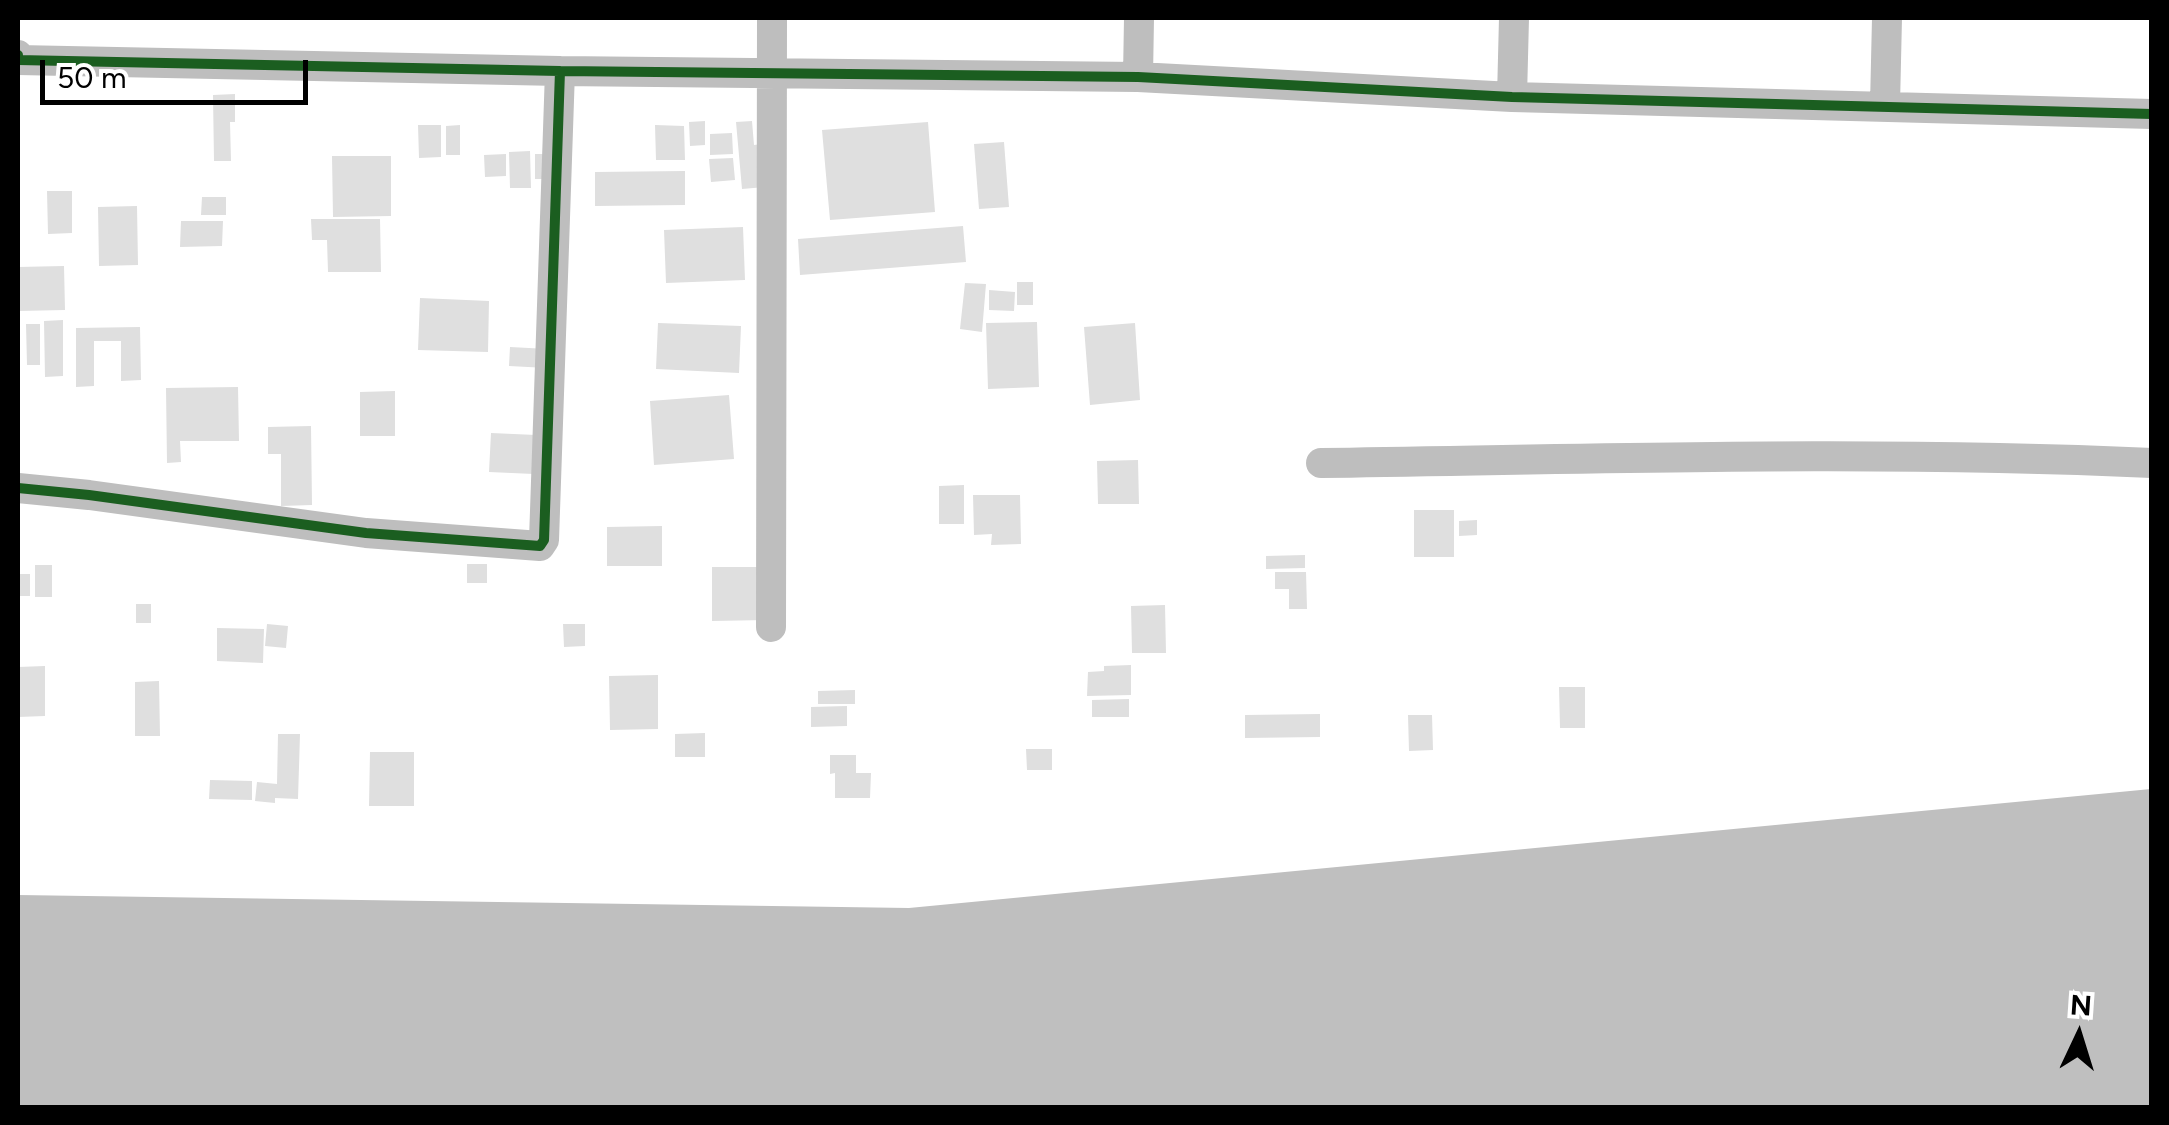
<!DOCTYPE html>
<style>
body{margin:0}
#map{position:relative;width:2169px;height:1125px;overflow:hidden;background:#fff;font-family:Figtree,sans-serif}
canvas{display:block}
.frame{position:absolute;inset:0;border:20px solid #000;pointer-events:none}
.north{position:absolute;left:2029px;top:985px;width:100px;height:100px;-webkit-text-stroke:8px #fff;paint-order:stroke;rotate:4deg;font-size:28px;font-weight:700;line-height:40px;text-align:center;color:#000}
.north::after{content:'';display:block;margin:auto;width:35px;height:45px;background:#000;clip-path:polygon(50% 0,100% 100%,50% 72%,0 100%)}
.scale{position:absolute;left:40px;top:60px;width:268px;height:45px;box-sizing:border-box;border:5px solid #000;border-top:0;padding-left:12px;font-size:30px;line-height:35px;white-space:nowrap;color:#000;-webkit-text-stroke:8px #fff;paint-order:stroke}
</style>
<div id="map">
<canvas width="2169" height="1125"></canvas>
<div class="frame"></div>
<div class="north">N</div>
<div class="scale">50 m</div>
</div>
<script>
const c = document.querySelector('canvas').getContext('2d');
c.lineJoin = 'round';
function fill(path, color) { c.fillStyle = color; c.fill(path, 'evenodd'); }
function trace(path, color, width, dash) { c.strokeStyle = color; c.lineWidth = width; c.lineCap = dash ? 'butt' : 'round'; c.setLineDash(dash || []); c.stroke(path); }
fill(new Path2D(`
 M2151,789V1107H18V895L909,908Z`), '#bfbfbf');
fill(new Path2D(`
 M235,94V122H230L231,161H214L213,95Z
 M705,121V145L690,146L689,122Z
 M752,121L754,145L762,144L765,187L742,189L736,122Z
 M928,122L935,212L830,220L822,130Z
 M418,125H441V157L419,158Z
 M460,125V155H446V126Z
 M655,125L684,126L685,160H656Z
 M732,133L733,154L710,155V134Z
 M1004,142L1009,207L979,209L974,144Z
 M530,151L531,188H510L509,152Z
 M506,154V176L485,177L484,155Z
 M535,154H557L558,179H535Z
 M332,156H391V216L333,217Z
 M733,158L735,180L711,182L709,159Z
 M685,171V205L595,206V172Z
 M47,191H72V233L48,234Z
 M202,197H226V215H201Z
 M137,206L138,265L99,266L98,207Z
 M311,219H380L381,272H328L327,240H312Z
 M181,221H223L222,246L180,247Z
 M963,226L966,262L800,275L798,239Z
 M743,227L745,280L666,283L664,230Z
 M64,266L65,310L18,311V267Z
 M1017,282H1033V305H1017Z
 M965,283L986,284L982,332L960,329Z
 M989,290L1015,292L1014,311L989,310Z
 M420,298L489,301L488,352L418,350Z
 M63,320V376L45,377L44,321Z
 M1037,322L1039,387L988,389L986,323Z
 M658,323L741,326L739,373L656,369Z
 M1135,323L1140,400L1090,405L1084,327Z
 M26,324H40V365H27Z
 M140,327L141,380L121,381V341H94V386L76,387V328Z
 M510,347L548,349L547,368L509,366Z
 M238,387L239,441H180L181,462L167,463L166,388Z
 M395,391V436H360V392Z
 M729,395L734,459L654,465L650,401Z
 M311,426L312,505L281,506V454H268V427Z
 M491,433L536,435L534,474L489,472Z
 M1138,460L1139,504H1098L1097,461Z
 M964,485V524H939V486Z
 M973,495H1020L1021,544L991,545L992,534L974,535Z
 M1414,510H1454V557H1414Z
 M1477,520V535L1459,536V521Z
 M662,526V566H607V527Z
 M1305,555V568L1266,569V556Z
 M467,564H487V583H467Z
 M35,565H52V597H35Z
 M712,567H765L766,620L712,621Z
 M1275,572H1306L1307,609H1289V589H1275Z
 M18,574H30V596H18Z
 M136,604H151V623H136Z
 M1165,605L1166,653H1132L1131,606Z
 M267,624L288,626L286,648L265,646Z
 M563,624H585V646L564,647Z
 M217,628L264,629L263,663L217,661Z
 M1131,665V695L1087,696L1088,672L1104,671V666Z
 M45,666V716L18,717V667Z
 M658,675V729L610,730L609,676Z
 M159,681L160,736H135V682Z
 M1559,687H1585V728H1560Z
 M855,690V704H818V691Z
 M1129,699V717H1092V700Z
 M847,706V726L811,727V707Z
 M1320,714V737L1245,738V715Z
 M1408,715H1432L1433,750L1409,751Z
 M705,733V757H675V734Z
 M278,734H300L298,799L275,798V803L255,801L257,782L277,784Z
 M1026,749H1052V770H1027Z
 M370,752H414V806H369Z
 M830,755H856V773H871L870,798H835V773L830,774Z
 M210,780L252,781V800L209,799Z`), '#dfdfdf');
trace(new Path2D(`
 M18,55V60L560,71L1138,77L1512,97L2152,114
 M1138,77L1139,18
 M1512,97L1514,18
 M1885,105L1887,18
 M1321,463C1598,459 1875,450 2152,463
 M18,488L89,495L366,533L540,546L544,540L560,71
 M771,627L772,18`), '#bebebe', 30);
trace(new Path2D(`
 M18,55V60L560,71L1138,77L1512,97L2152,114
 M18,488L89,495L366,533L540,546L544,540L560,71`), '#1b5e20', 10);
</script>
